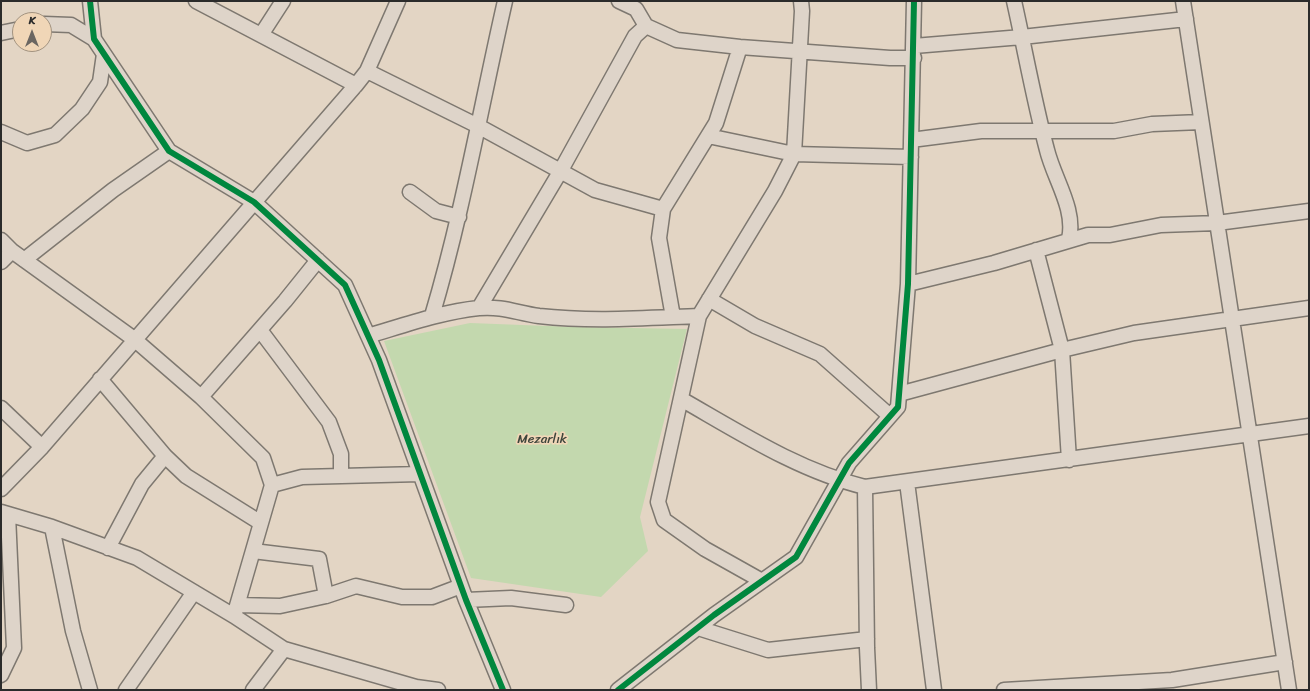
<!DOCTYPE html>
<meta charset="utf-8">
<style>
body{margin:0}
#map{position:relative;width:1310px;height:691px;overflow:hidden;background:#e3d5c4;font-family:Sriracha,sans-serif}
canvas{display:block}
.frame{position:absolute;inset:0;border:2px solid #2b2b2b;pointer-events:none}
.north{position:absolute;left:12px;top:12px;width:40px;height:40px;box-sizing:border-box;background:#f0d6b7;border:1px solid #a1927f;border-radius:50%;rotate:0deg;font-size:11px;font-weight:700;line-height:16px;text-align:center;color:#2b2b2b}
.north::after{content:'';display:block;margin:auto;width:14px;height:18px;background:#6b6661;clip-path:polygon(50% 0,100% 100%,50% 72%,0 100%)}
</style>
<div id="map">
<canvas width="1310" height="691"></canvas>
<div class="frame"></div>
<div class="north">K</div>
</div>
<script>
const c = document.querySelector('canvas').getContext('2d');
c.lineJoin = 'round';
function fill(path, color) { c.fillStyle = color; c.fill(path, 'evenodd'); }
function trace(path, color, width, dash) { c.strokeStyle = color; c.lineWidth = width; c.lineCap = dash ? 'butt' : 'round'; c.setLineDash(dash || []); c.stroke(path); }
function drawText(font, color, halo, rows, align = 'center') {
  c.font = font + ' Sriracha,sans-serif'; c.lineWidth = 3.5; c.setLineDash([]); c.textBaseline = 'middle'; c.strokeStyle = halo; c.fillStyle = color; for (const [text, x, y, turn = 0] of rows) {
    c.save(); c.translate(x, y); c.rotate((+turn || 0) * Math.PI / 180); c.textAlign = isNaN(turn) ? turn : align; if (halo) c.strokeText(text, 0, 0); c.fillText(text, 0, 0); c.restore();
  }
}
fill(new Path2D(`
 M470,323L574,327L687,329L640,517L648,551L601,597L471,578L384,341Z`), '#c3d8ae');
const minor = new Path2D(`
 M90,1L94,39L169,151L254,202L345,285L379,360L466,600L503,690
 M196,1L356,85
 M619,1L636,9L646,26L677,40L740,47L890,58H914
 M1014,1C1025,50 1034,101 1047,150C1054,179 1076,209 1069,239
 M1183,1L1289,690
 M44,24L71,25L94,39
 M1,33L20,29
 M261,35L283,1
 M914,46L1022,37L1186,19
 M367,71L478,126L595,190L663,209
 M1,132L27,143L55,135L82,109L100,82L104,54
 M708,136L794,154L911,157
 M911,140L981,131H1114L1152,124L1201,122
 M410,192L436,211L459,217
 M1,240L12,251L134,339L201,397L263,458L272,485L234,616
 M1036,250L1062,350L1069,460
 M24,260L113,190L169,151
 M1,262L12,251
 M908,284L994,263L1088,235H1110L1161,225L1217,223L1309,211
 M709,299L755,326L820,354L890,416
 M479,308L560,172L635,36L646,26
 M432,316C463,212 481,106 505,1
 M673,317L659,238L663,209L716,123L740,47
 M260,330L329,422L341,454V476
 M368,336C405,325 441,312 479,308C503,306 517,313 539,316C592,322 646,318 699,316
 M100,379L165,456L186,476L261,523
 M899,394L1062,350L1134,333L1309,308
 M201,397L285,301L318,260
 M681,399C739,432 799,471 865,487L1309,426
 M1,408L42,447
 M907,482L934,690
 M272,485L302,477L420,474
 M865,487L867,648L869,690
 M1,489L42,447L356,85L367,71L398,1
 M1,512L52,527L137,558L234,616L284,649L416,687L438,690
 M52,527L73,631L90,690
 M108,548L142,484L165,456
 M253,551L319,559L326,596L356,586L402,597H432L461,586
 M762,581L705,549L664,520L658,502L699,316L775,191L794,154L802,11L801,1
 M466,600L511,598L566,605
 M237,605L280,606L326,596
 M698,628L768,650L867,639
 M1,675L14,648L8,515
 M126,690L194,592
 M253,690L284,649
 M618,690L714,615L796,557L849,463L898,407L908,284L914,1
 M1004,690L1172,680L1285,662`);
trace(minor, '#7e7870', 17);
trace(minor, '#ded4c9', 14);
trace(new Path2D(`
 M90,1L94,39L169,151L254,202L345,285L379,360L466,600L503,690
 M618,690L714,615L796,557L849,463L898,407L908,284L914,1`), '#00873e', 6);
drawText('13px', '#3e453c', '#f0d6b7', [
 ["Mezarlık",542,440]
]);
</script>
